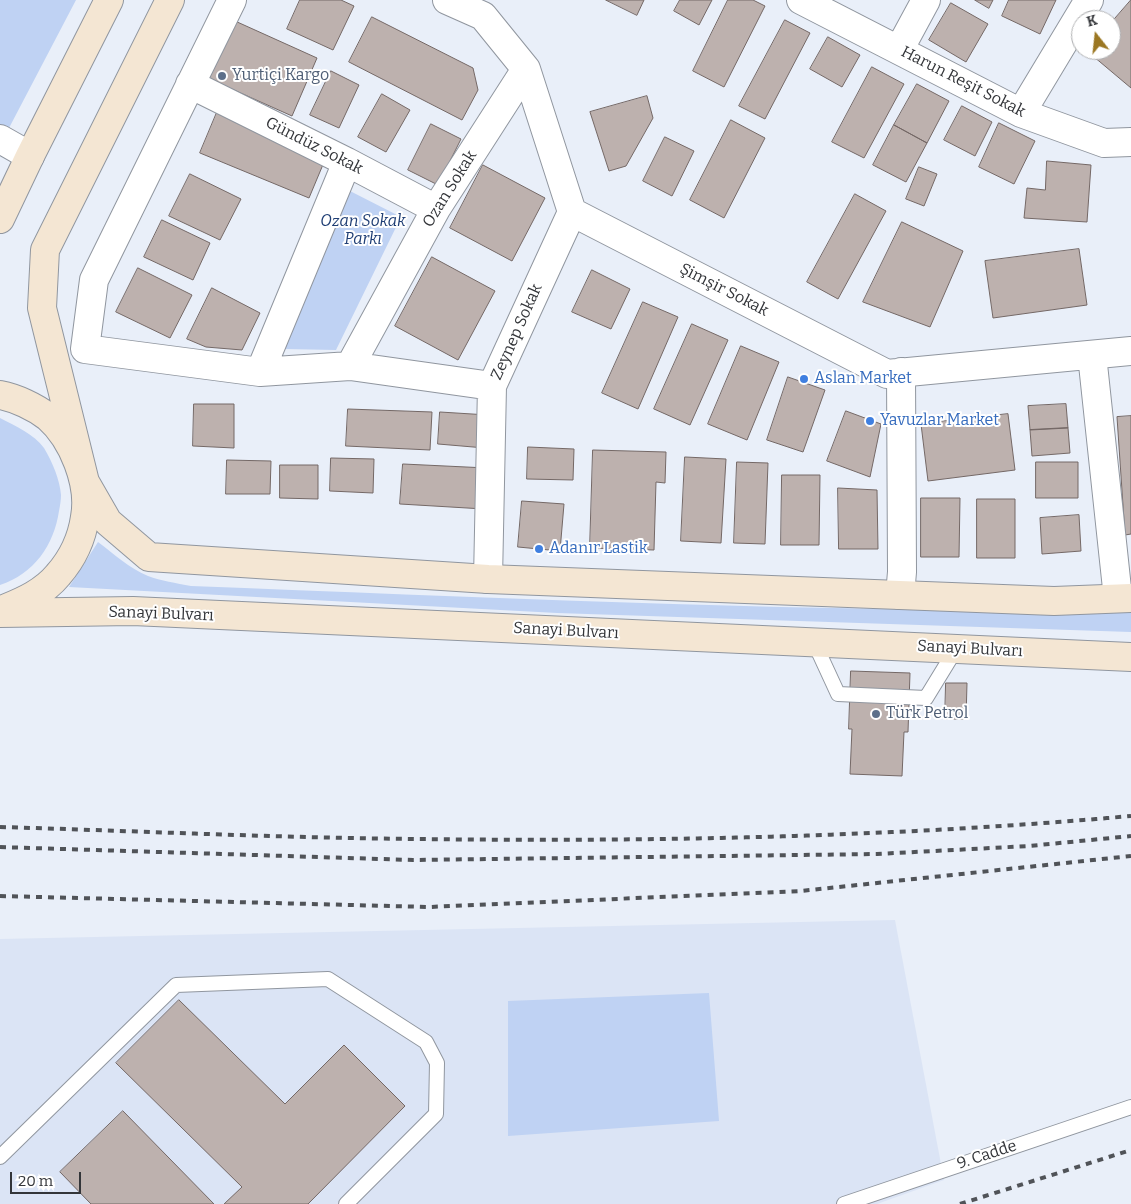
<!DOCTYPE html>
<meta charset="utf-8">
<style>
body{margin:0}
#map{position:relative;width:1131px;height:1204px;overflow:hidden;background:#e9eff9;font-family:Bitter,serif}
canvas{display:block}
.north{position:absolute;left:1071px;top:10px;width:50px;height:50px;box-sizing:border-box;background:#fff;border:1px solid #adaeb0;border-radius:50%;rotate:344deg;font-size:14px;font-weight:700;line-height:20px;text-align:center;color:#333539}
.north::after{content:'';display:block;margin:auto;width:18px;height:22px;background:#9b7722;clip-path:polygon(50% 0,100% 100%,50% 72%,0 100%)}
.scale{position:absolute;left:10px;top:1172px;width:71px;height:22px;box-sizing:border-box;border:2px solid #333539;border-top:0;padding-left:6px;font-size:15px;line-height:18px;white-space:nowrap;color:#333539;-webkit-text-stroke:4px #fff;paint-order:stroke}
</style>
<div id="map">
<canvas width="1131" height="1204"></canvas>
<div class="north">K</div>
<div class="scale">20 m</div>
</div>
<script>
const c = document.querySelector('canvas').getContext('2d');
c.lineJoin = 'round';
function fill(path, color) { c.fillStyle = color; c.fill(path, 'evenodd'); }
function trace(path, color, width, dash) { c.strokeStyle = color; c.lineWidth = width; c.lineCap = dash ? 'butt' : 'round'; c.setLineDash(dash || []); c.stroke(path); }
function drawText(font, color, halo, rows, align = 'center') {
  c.font = font + ' Bitter,serif'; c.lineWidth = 4; c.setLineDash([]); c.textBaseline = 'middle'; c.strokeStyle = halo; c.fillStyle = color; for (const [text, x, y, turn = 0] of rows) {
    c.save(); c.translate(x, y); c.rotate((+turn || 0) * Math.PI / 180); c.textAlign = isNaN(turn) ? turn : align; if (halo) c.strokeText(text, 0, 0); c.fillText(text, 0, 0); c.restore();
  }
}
fill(new Path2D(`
 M895,920L944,1180L877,1204H0V939Z`), '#dbe4f5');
fill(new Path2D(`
 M0,0H76L9,128L0,129Z
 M350,191L401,217L336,350L283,349Z
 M0,418C15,426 34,434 44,448C52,461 60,480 61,495C61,500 60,506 59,511C54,545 34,574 0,585Z
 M98,542C114,554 129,568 148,576C161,581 176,583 191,586C504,598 817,613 1131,610V632L557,613L69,587Z
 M709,993L719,1121L508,1136V1001Z`), '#bfd2f3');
const building = new Path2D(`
 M300,0H341L354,6L333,50L287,29Z
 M606,0H644L637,15Z
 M680,0H712L699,25L674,11Z
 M728,0H753L765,6L724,87L693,71Z
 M975,0H993L989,8Z
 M1009,0H1056L1040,34L1002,16Z
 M1131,0V88L1087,51L1111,50V23Z
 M951,3L988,24L966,62L929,40Z
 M372,17L473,68L478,90L462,120L349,62Z
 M785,20L810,33L765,119L739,106Z
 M235,21L317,58L292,116L207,78Z
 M828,37L860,55L842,87L810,69Z
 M872,67L904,84L864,158L832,142Z
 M331,71L359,85L339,128L310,115Z
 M917,84L949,101L927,143L894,125Z
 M382,94L410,110L386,152L358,137Z
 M647,96L653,118L626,166L609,171L590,112Z
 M962,106L992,122L975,156L944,140Z
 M218,110L327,155L309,198L200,153Z
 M731,120L765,138L724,218L690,200Z
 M999,123L1035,141L1014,184L979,167Z
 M431,124L461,139L438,185L408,170Z
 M894,125L927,143L906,182L873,165Z
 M665,137L694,151L672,196L643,181Z
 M1047,161L1091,165L1087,222L1024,218L1027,188L1045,190Z
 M483,165L545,198L512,261L450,228Z
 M919,167L937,174L924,206L906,199Z
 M190,174L241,199L220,240L169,216Z
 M855,194L886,211L838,299L807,282Z
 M162,220L210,243L193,280L144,257Z
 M902,222L963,251L930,327L863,302Z
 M1079,249L1087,305L993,318L985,261Z
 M432,257L495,291L458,360L395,326Z
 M138,268L192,295L170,338L116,312Z
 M592,270L630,289L611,329L572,312Z
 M212,288L260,313L242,350L206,347L187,339Z
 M643,302L678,317L638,409L602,393Z
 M692,324L728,340L690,425L654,409Z
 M741,346L779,362L747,440L708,424Z
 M788,377L825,390L803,452L767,440Z
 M194,404H234V448L193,446Z
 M1066,404L1068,428L1030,430L1028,406Z
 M348,409L432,412L430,450L346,446Z
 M846,411L881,424L870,477L827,461Z
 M440,412L488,415L485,448L438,444Z
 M1008,414L1015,470L928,481L921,424Z
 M1131,416V534L1125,535L1117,417Z
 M1068,428L1070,453L1032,456L1030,430Z
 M528,447L574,449L573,480L527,479Z
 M593,450L666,452L665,483L656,482L654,550L590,548Z
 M685,457L726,459L721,543L681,541Z
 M331,458L374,459L373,493L330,491Z
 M227,460L271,461L270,494H226Z
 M737,462L768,463L765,544L734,543Z
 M1036,462H1078V498H1036Z
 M403,464L487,468L484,509L400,504Z
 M280,465H318V499L280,498Z
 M782,475H820L819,545H781Z
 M838,488L877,490L878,549H839Z
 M921,498H960L959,557H921Z
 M977,499H1015V558H977Z
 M522,501L564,504L560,551L518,547Z
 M1079,515L1081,551L1042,554L1040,518Z
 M851,671L910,673L908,732H904L902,776L850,774L852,729H849Z
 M946,683H967L966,719H945Z
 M179,1000L285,1104L344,1045L405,1106L308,1204H224L242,1187L116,1063Z
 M123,1111L214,1204H91L60,1172Z`);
fill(building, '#bdb1ae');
trace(building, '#746866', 1);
const service = new Path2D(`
 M814,642L838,694L926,698L956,649
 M0,1157L176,985L328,979L426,1042L437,1063L436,1114L346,1204
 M844,1204L1131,1107`);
const minor = new Path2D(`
 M232,0L94,280L85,349L260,372L350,366L492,386
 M447,0L483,16L526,69L572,212L887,374L1131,351
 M801,0L1021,113L1104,143L1131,142
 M899,50L926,0
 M190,84L347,162L436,209
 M1021,113L1089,0
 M0,139L30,156
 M1092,355L1118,598
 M350,366L436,209L526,69
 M260,372L347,162
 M488,579L492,386L572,212
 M900,595L902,572L901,372`);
const secondary = new Path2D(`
 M170,0L45,250L42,308L85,482L108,522L149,557L488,579L1054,601L1131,598
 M0,219L30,156L109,0
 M0,395C16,398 35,407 48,417C73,439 91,484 85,517C82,538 72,559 58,575C44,592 24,601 4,609
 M0,613L133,611L1131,657`);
trace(service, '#90969f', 16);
trace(minor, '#90969f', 30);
trace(secondary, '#90969f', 30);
trace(service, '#fff', 14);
trace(minor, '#fff', 28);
trace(secondary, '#f4e6d3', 28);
trace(new Path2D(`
 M0,827C140,831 281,838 421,839C658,842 895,837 1131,816
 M0,847L413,860L877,854L1029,846L1131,836
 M0,896L429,907L801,891L1131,856
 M960,1204L1131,1150`), '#505358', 4, [6, 6]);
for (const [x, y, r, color] of [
 [222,76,5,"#5c6f8a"],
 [804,379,5,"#3f7fe0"],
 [870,421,5,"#3f7fe0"],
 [539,549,5,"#3f7fe0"],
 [876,714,5,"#5c6f8a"]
]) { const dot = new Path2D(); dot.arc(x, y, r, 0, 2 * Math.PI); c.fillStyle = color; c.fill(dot); trace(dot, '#fff', 2); }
drawText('16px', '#4e5e75', '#fff', [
 ["Yurtiçi Kargo",232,76],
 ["Türk Petrol",886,714]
], 'left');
drawText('16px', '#333539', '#fff', [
 ["Harun Reşit Sokak",963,82,27],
 ["Gündüz Sokak",314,146,27],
 ["Ozan Sokak",450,189,-58],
 ["Şimşir Sokak",724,290,27],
 ["Zeynep Sokak",517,332,-66],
 ["Sanayi Bulvarı",161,614,2],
 ["Sanayi Bulvarı",566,631,3],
 ["Sanayi Bulvarı",970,649,3],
 ["9. Cadde",987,1155,-18]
]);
drawText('italic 16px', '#203f75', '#fff', [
 ["Ozan Sokak",363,222],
 ["Parkı",363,240]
]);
drawText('16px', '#366cbe', '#fff', [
 ["Aslan Market",814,379],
 ["Yavuzlar Market",880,421],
 ["Adanır Lastik",549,549]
], 'left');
</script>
